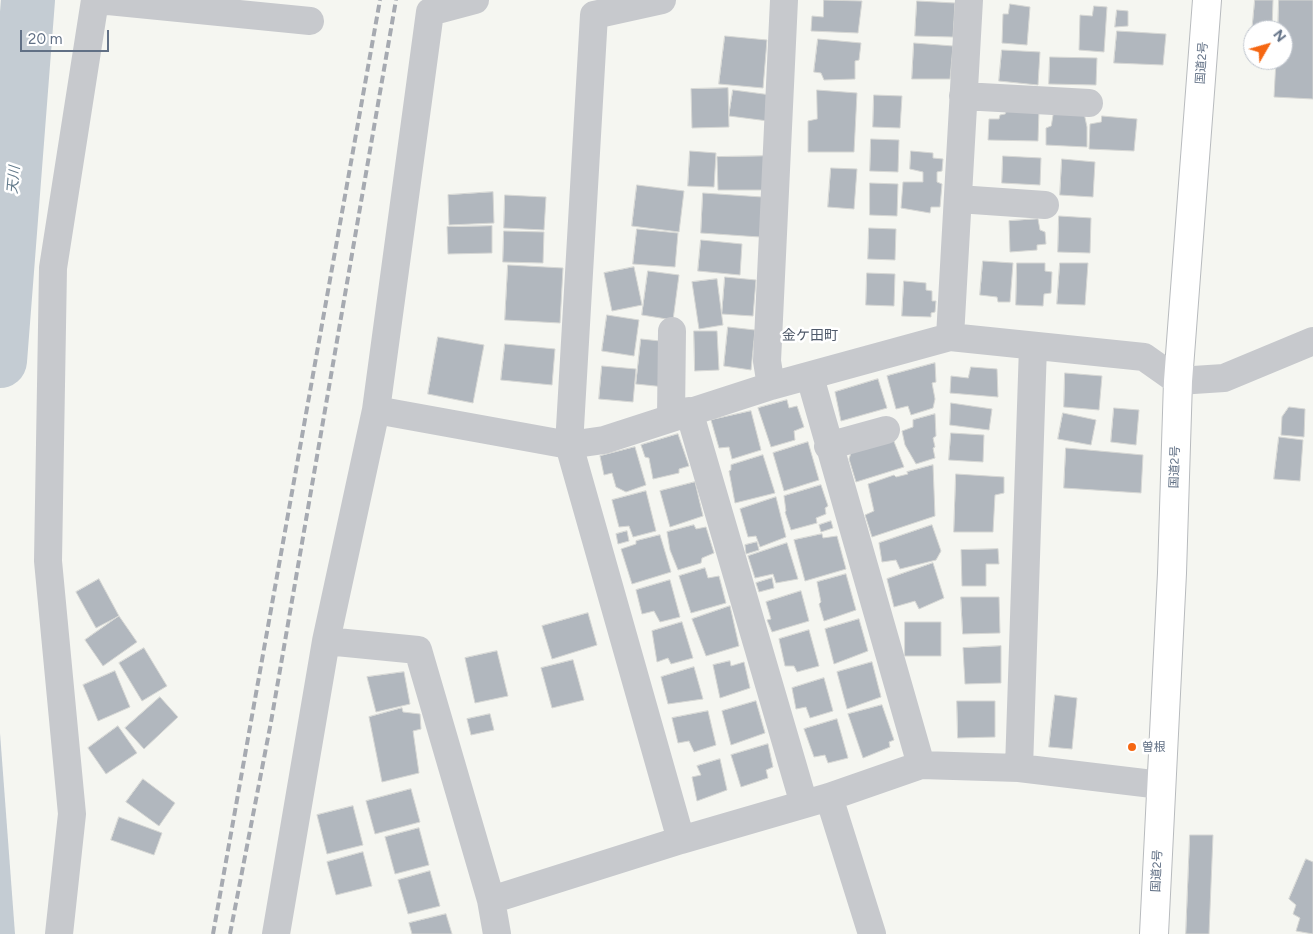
<!DOCTYPE html>
<meta charset="utf-8">
<style>
body{margin:0}
#map{position:relative;width:1313px;height:934px;overflow:hidden;background:#f5f6f1;font-family:Figtree,sans-serif}
canvas{display:block}
.north{position:absolute;left:1243px;top:20px;width:50px;height:50px;box-sizing:border-box;background:#fff;border:1px solid #c0c6ce;border-radius:50%;rotate:52deg;font-size:14px;font-weight:700;line-height:20px;text-align:center;color:#617085}
.north::after{content:'';display:block;margin:auto;width:18px;height:22px;background:#f56712;clip-path:polygon(50% 0,100% 100%,50% 72%,0 100%)}
.scale{position:absolute;left:20px;top:30px;width:89px;height:22px;box-sizing:border-box;border:2px solid #617085;border-top:0;padding-left:6px;font-size:15px;line-height:18px;white-space:nowrap;color:#617085;-webkit-text-stroke:4px #fff;paint-order:stroke}
</style>
<div id="map">
<canvas width="1313" height="934"></canvas>
<div class="north">N</div>
<div class="scale">20 m</div>
</div>
<script>
const c = document.querySelector('canvas').getContext('2d');
c.lineJoin = 'round';
function fill(path, color) { c.fillStyle = color; c.fill(path, 'evenodd'); }
function trace(path, color, width, dash) { c.strokeStyle = color; c.lineWidth = width; c.lineCap = dash ? 'butt' : 'round'; c.setLineDash(dash || []); c.stroke(path); }
function drawText(font, color, halo, rows, align = 'center') {
  c.font = font + ' Figtree,"Noto Sans JP",sans-serif'; c.lineWidth = 5; c.setLineDash([]); c.textBaseline = 'middle'; c.strokeStyle = halo; c.fillStyle = color; for (const [text, x, y, turn = 0] of rows) {
    c.save(); c.translate(x, y); c.rotate((+turn || 0) * Math.PI / 180); c.textAlign = isNaN(turn) ? turn : align; if (halo) c.strokeText(text, 0, 0); c.fillText(text, 0, 0); c.restore();
  }
}
fill(new Path2D(`
 M0,733L15,934H0Z`), '#c4ccd3');
trace(new Path2D(`
 M0,361L28,0`), '#c4ccd3', 54);
const building = new Path2D(`
 M824,0L862,1L858,33L811,31L812,16L823,17Z
 M1255,0H1273L1272,30H1253V42H1251Z
 M1279,0H1313V99L1274,97L1276,60H1283V30H1278Z
 M917,1L955,3L953,37L915,36Z
 M1010,4L1030,7L1027,45L1002,43L1003,14H1008Z
 M1094,6L1107,7L1104,52L1079,50L1080,15L1092,16Z
 M1117,10L1128,11V26L1115,27Z
 M1117,31L1166,34L1163,65L1114,63Z
 M725,36L767,40L763,88L719,84Z
 M818,39L861,43L859,60L855,61V79L824,80L821,73L814,72Z
 M914,43L953,46L950,79H912Z
 M1002,50L1040,52L1038,85L999,81Z
 M1050,57L1097,58L1096,85L1049,84Z
 M728,88L729,127L692,128L691,89Z
 M733,90L771,95L768,121L729,116Z
 M817,90L857,93L854,152H808V121L817,119Z
 M874,95L902,96L900,128L873,127Z
 M1007,109L1039,110L1038,141L988,140L989,119H999L1000,115L1005,114Z
 M1054,111L1084,113L1087,127V147L1046,145V128L1051,126Z
 M1102,116L1137,119L1134,151L1089,149L1090,124L1101,122Z
 M871,139L899,140L898,172L870,171Z
 M690,151L716,153L714,187L688,186Z
 M911,151L933,153V158L943,159L942,171L937,172V182L942,184L940,207H931L930,213L901,208L903,182H923V172L910,169Z
 M767,156L768,190H718L717,157Z
 M1003,156L1041,158L1040,185L1002,183Z
 M1062,159L1095,162L1093,197L1060,195Z
 M831,168L857,169L854,209L828,207Z
 M870,183L898,184L897,216L870,215Z
 M637,185L684,191L679,232L632,226Z
 M493,192L494,223L449,225L448,195Z
 M703,193L762,197L760,237L701,233Z
 M505,195L546,197L544,230L504,228Z
 M1059,216L1091,218L1090,253L1058,252Z
 M1038,219L1040,230L1045,232L1046,244L1037,245V250L1010,252L1009,221Z
 M492,226V253L448,254L447,227Z
 M869,228L896,229L895,260L868,259Z
 M637,229L678,233L675,267L633,264Z
 M504,231L544,232L543,263L503,262Z
 M701,240L742,244L740,275L698,271Z
 M983,261L1013,263L1010,302H998L997,297L980,295Z
 M1017,263H1045V271L1052,272L1051,293L1044,294L1043,306L1016,305Z
 M1060,263H1088L1085,305L1057,304Z
 M508,265L563,268L560,323L505,320Z
 M634,267L642,305L612,311L604,273Z
 M648,271L679,275L673,320L642,315Z
 M867,273L895,274L894,306L866,305Z
 M725,277L756,280L753,316L722,314Z
 M717,279L723,325L699,329L692,282Z
 M904,281L926,283V290L932,291V301H936L935,312L931,313V317L902,316Z
 M607,315L639,320L634,356L602,351Z
 M728,327L755,330L751,370L724,366Z
 M694,331H717L719,370L695,371Z
 M438,337L484,345L473,403L428,394Z
 M641,339L670,342L665,387L636,384Z
 M505,344L555,349L552,385L501,380Z
 M935,363L936,382L932,383L935,399L933,408L911,415L908,406L896,409L887,376Z
 M602,366L636,369L633,402L599,399Z
 M971,367L997,369L998,397L950,393L951,376L968,378Z
 M1065,373L1102,376L1099,410L1064,407Z
 M878,379L887,408L841,421L835,392Z
 M787,400L789,408L797,406L804,427L794,431L795,440L771,447L758,408Z
 M951,403L992,409L989,430L950,425Z
 M1289,407L1305,409L1304,437L1281,435L1282,417Z
 M1114,408L1139,410L1136,445L1111,442Z
 M751,411L761,450L732,459L729,447L719,448L711,420Z
 M1063,413L1096,420L1091,445L1058,439Z
 M935,414L936,436L933,438L935,447L933,448L935,458L916,464L905,445L902,431L913,427V420Z
 M951,433L984,435L983,462L949,460Z
 M678,434L689,466L679,469V473L653,479L649,458L645,457L641,445Z
 M1279,437L1303,440L1300,481L1274,479Z
 M893,439L904,467L856,482L849,459L852,450Z
 M808,442L819,480L784,491L773,453Z
 M635,447L646,485L626,492L616,487L612,473L604,475L600,456Z
 M1066,448L1143,455L1141,493L1064,488Z
 M763,455L775,493L735,503L729,471L731,470V465Z
 M933,465L935,516L872,537L865,515L874,511L868,484L894,475L896,477L908,474L907,472Z
 M956,474L1004,477V493L995,495L993,532H954Z
 M695,482L703,516L670,527L660,491Z
 M821,485L828,506L825,508L826,514L816,518L817,523L791,530L785,512L786,511L784,496Z
 M646,491L656,531L633,537L629,526L619,527L612,500Z
 M776,497L786,537L760,547L756,536L748,537L740,509Z
 M831,521L833,528L821,532L819,525Z
 M694,525L696,529L706,527L714,553L702,558L701,563L678,570L670,550L667,532Z
 M932,525L941,551L936,560L900,569L896,560L882,562L879,543Z
 M627,531L629,541L618,544L616,534Z
 M822,534L823,538L837,536L846,569L805,581L794,540Z
 M660,535L671,572L632,584L621,549L636,544V541Z
 M757,542L759,550L746,554L745,545Z
 M787,543L798,579L776,583L773,574L755,578L748,556Z
 M998,549L999,564H986V586H962L961,550Z
 M933,563L944,598L919,609L915,601L894,607L887,579Z
 M705,568L708,578L719,576L726,603L691,613L679,576Z
 M846,574L856,610L824,621L819,604L821,602L817,582Z
 M772,578L774,588L759,592L756,583Z
 M99,579L119,616L96,628L76,592Z
 M670,580L680,617L660,622L654,611L642,614L636,590Z
 M801,591L809,621L772,632L767,620L771,619L766,602Z
 M961,597H999L1000,633L963,634Z
 M730,606L739,646L706,656L692,619Z
 M588,613L597,645L552,659L542,626Z
 M119,616L137,642L103,666L85,640Z
 M859,619L868,651L834,664L825,629Z
 M682,622L693,658L671,664L668,658L657,662L652,631Z
 M905,622H941V656H905Z
 M809,630L819,666L797,672L794,666H785L779,639Z
 M1001,646V683L965,684L963,648Z
 M144,648L167,686L142,701L119,663Z
 M497,651L508,696L475,703L465,658Z
 M573,660L584,700L552,708L541,668Z
 M730,661L731,666L744,662L750,688L720,698L713,665Z
 M872,662L881,697L847,709L837,672Z
 M694,667L703,699L668,704L661,677Z
 M115,671L130,707L98,721L83,685Z
 M404,672L410,704L376,712L367,677Z
 M824,678L833,711L810,718L806,707L796,709L792,688Z
 M1055,695L1077,698L1072,749L1049,747Z
 M160,697L178,717L144,749L125,728Z
 M756,701L765,733L731,745L722,711Z
 M957,701H995V737L958,738Z
 M882,705L894,740L889,742L890,747L863,758L848,714Z
 M402,708L403,712L420,714L421,729L413,731L419,773L382,782L369,717Z
 M708,711L716,745L694,752L689,741L678,743L672,718Z
 M490,714L494,730L471,735L467,719Z
 M837,719L848,758L828,763L825,755L814,757L804,729Z
 M118,726L137,753L106,774L88,748Z
 M768,744L773,767L766,770L768,778L741,787L731,755Z
 M720,759L727,790L697,801L692,777L701,775L697,766Z
 M143,779L175,803L159,826L126,802Z
 M411,789L420,822L375,834L366,801Z
 M353,806L363,845L327,854L317,815Z
 M119,817L162,833L154,855L111,840Z
 M419,828L429,865L395,874L385,837Z
 M1190,835H1213L1209,934H1186Z
 M363,852L372,886L336,895L327,862Z
 M1306,859L1313,862V934L1296,931L1300,918L1293,914L1296,905L1289,899Z
 M430,871L440,906L408,914L398,880Z
 M446,914L452,934H412L409,923Z`);
fill(building, '#b1b7be');
trace(building, '#d6d7d4', 1);
const highway = new Path2D(`
 M1154,934L1172,573L1178,381L1207,0`);
trace(highway, '#b8bbbe', 30);
trace(new Path2D(`
 M98,0L310,21
 M594,15L569,445L681,840
 M594,15L662,0
 M963,96L1089,103
 M958,199L1045,205
 M950,337L969,0
 M810,377L921,765
 M771,386L767,361L784,0
 M376,410L569,445L604,440L771,386L950,337L1144,357L1178,381L1224,378L1313,341
 M689,411L804,804
 M671,417L672,331
 M828,446L886,430
 M326,641L418,650L491,900L497,934
 M1019,768L1033,346
 M829,797L872,934
 M491,900L681,840L829,797L921,765L1019,768L1161,785
 M59,934L72,814L48,561L53,268L95,0
 M276,934L326,641L376,410L430,12L475,0`), '#c7c9cd', 28);
trace(highway, '#fff', 28);
trace(new Path2D(`
 M213,934L380,0
 M230,934L271,722L396,0`), '#a6aab1', 4, [8, 4]);
for (const [x, y, r, color] of [
 [1132,747,5,"#f56712"]
]) { const dot = new Path2D(); dot.arc(x, y, r, 0, 2 * Math.PI); c.fillStyle = color; c.fill(dot); trace(dot, '#fff', 2); }
drawText('12px', '#617085', '#fff', [
 ["国道2号",1202,63,-86],
 ["国道2号",1175,467,-88],
 ["国道2号",1157,871,-87]
]);
drawText('12px', '#617085', '#fff', [
 ["曽根",1142,747]
], 'left');
drawText('italic 14px', '#61798a', '#fff', [
 ["天川",14,180,-85]
]);
drawText('14px', '#505a6a', '#fff', [
 ["金ケ田町",810,336]
]);
</script>
